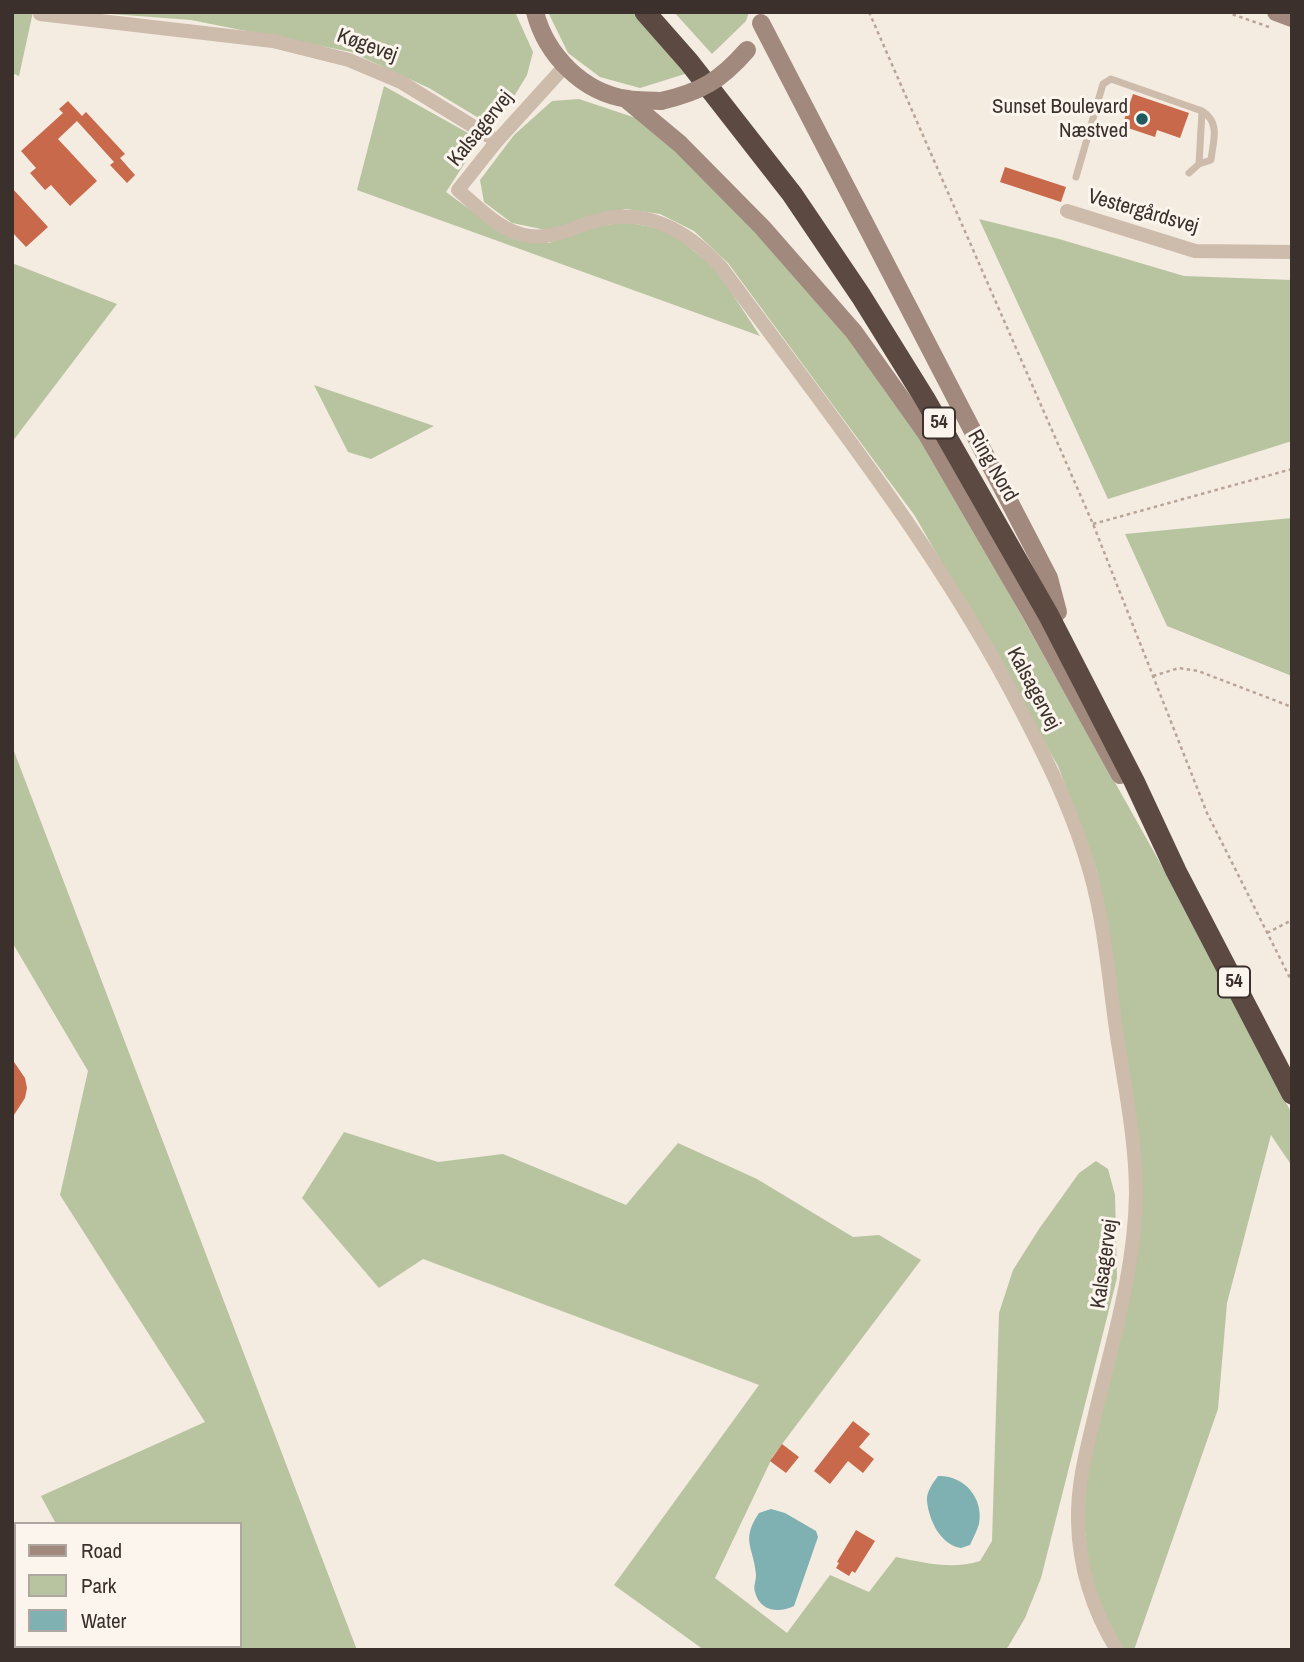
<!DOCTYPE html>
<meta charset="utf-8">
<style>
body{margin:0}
#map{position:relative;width:1304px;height:1662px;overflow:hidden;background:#f4ebe1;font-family:"Archivo Narrow",sans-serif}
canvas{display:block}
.frame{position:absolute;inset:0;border:14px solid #3b302b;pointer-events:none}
.legend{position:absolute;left:14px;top:1522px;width:228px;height:126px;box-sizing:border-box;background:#fbf5ee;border:2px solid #aea6a0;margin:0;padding:9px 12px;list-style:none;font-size:21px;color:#3b302b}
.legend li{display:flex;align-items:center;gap:14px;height:35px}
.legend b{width:35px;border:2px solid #aea6a0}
</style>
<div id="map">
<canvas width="1304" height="1662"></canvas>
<div class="frame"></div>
<ul class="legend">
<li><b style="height:9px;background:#a18a7d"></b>Road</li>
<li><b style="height:19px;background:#b8c4a0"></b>Park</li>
<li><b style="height:19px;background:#7fb0b2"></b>Water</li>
</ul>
</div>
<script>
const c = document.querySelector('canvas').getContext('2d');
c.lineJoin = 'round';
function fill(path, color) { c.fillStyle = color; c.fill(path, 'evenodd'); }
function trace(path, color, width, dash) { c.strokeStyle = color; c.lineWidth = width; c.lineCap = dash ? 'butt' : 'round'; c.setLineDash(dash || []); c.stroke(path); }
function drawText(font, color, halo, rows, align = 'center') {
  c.font = font + ' "Archivo Narrow",sans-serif'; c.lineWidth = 6; c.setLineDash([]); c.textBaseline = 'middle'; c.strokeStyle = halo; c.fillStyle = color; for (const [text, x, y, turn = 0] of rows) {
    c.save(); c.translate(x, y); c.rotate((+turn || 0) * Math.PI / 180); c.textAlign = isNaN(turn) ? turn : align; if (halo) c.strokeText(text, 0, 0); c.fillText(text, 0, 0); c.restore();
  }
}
fill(new Path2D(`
 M12,12H33L19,76L12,73Z
 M85,12H515L533,52L527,75L504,113L477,117L429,88L351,52L191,20Z
 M548,12H633L688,73L640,88L600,77L568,53Z
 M674,12H749L746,21L712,54Z
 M384,86L468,133L472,152L446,192L502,233L525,241L549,243L594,227L625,222L657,228L678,238L716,269L760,336L357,190Z
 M579,99L642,120L676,149L761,235L850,338L923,440L1168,877L1292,1114V1166L1271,1135L1227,1303L1218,1409L1134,1650H1124L1104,1618L1089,1569L1084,1521L1087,1467L1142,1189L1097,871L1058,766L915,516L728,263L694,231L660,214L626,209L546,230L512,223L484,202L480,180L514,135L552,101Z
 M979,219L1059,239L1184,276L1292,280V441L1108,499Z
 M12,263L117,304L12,442Z
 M314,385L434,426L371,459L348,452Z
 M1292,518V676L1167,626L1125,534Z
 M12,746L357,1650H12V1617L16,1616V1646H240V1524H56L41,1496L205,1422L60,1195L88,1071L12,942Z
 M344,1132L438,1162L503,1154L626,1205L678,1143L757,1179L853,1237L879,1235L921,1260L773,1456L715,1578L787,1633L830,1575L869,1592L896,1557C925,1563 952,1570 980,1561L992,1541L999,1313L1013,1270L1039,1229L1079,1173L1096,1161L1108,1169L1115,1195L1117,1278L1041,1578L1025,1618L1008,1647L1004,1650H704L614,1585L759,1385L423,1259L379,1288L302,1198Z`), '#b8c4a0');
fill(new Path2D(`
 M938,1476C964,1475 984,1498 979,1524C977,1531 973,1538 970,1545L961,1548C941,1545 929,1521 927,1501C926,1492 933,1483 938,1476Z
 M771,1509L785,1513L816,1531L818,1537L794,1606C779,1613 760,1612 755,1592C753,1587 756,1581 756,1575C754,1547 740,1541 759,1513Z`), '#7fb0b2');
fill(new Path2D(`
 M1133,94L1189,113L1180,138L1157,130L1155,137L1122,126Z
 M68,101L82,116L86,112L125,154L120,158L135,175L127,183L110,165L114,162L77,121L58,139L97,181L70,206L51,185L45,190L30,173L36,168L21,151L63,113L59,109Z
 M1005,167L1066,187L1061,202L1000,182Z
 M12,188L48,227L26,247L12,232Z
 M12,1059L25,1078L27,1088L25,1098L12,1118Z
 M853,1421L870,1434L859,1447L874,1459L863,1473L848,1461L830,1484L814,1471Z
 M782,1444L799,1457L786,1473L770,1461Z
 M856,1530L875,1541L855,1573L852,1571L849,1576L836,1568L839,1563L837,1562Z`), '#c8694b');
trace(new Path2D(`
 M869,12L1093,524L1207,813L1292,982
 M1226,12L1269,27
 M1093,524L1292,469
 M1153,676L1179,668L1198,671L1292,707
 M1267,933L1292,920`), '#b9a596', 2.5, [3.5, 3.5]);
trace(new Path2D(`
 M1199,164L1211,160C1213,141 1221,123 1202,111
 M1076,177L1103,84L1111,79L1202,111L1199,164L1189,173`), '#cdbbac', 7);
trace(new Path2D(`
 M40,14L273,41L349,60L401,82L497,141
 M565,66L497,141L458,190C479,208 502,233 530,236C552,239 572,228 592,222C643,205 687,230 721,267C827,411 940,552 1022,712C1049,764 1074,815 1090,872C1105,924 1109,982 1117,1036C1125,1088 1136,1141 1136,1194C1135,1265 1115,1334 1098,1402C1089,1441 1077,1480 1078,1521C1079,1567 1093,1611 1117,1650
 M1067,211L1195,251L1292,252`), '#cdbbac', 14);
trace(new Path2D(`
 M535,12C546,55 583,93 628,99C638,101 650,100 661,101
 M1276,12L1292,18
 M761,23L1049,578L1058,612
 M626,99L680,144L762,227L854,332L926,433L1030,612L1120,775`), '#a18a7d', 18);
trace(new Path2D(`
 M645,12L689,62L792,194L861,296L925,399L1049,616L1134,781L1176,871L1292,1094`), '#5c4a42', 21);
trace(new Path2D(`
 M661,101C701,92 721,80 747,50`), '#a18a7d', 18);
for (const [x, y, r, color] of [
 [1142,119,7,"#1f5a5e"]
]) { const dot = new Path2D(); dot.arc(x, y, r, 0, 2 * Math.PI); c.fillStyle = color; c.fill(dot); trace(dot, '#fbf5ee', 2.5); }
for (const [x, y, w] of [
 [939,423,32],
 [1234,982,32]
]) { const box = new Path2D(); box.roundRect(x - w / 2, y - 15.5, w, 31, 5); c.fillStyle = '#fbf5ee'; c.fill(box); trace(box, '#3b302b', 2); }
drawText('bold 19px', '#3b302b', null, [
 ["54",939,423],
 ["54",1234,982]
]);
drawText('21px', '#3b302b', '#fbf5ee', [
 ["Køgevej",367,46,20],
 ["Kalsagervej",481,129,-51],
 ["Vestergårdsvej",1143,212,16],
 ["Ring Nord",992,466,60],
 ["Kalsagervej",1033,689,62],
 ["Kalsagervej",1105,1264,-82]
]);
drawText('21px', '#3b302b', '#fbf5ee', [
 ["Sunset Boulevard",1128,107],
 ["Næstved",1128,131]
], 'right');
</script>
